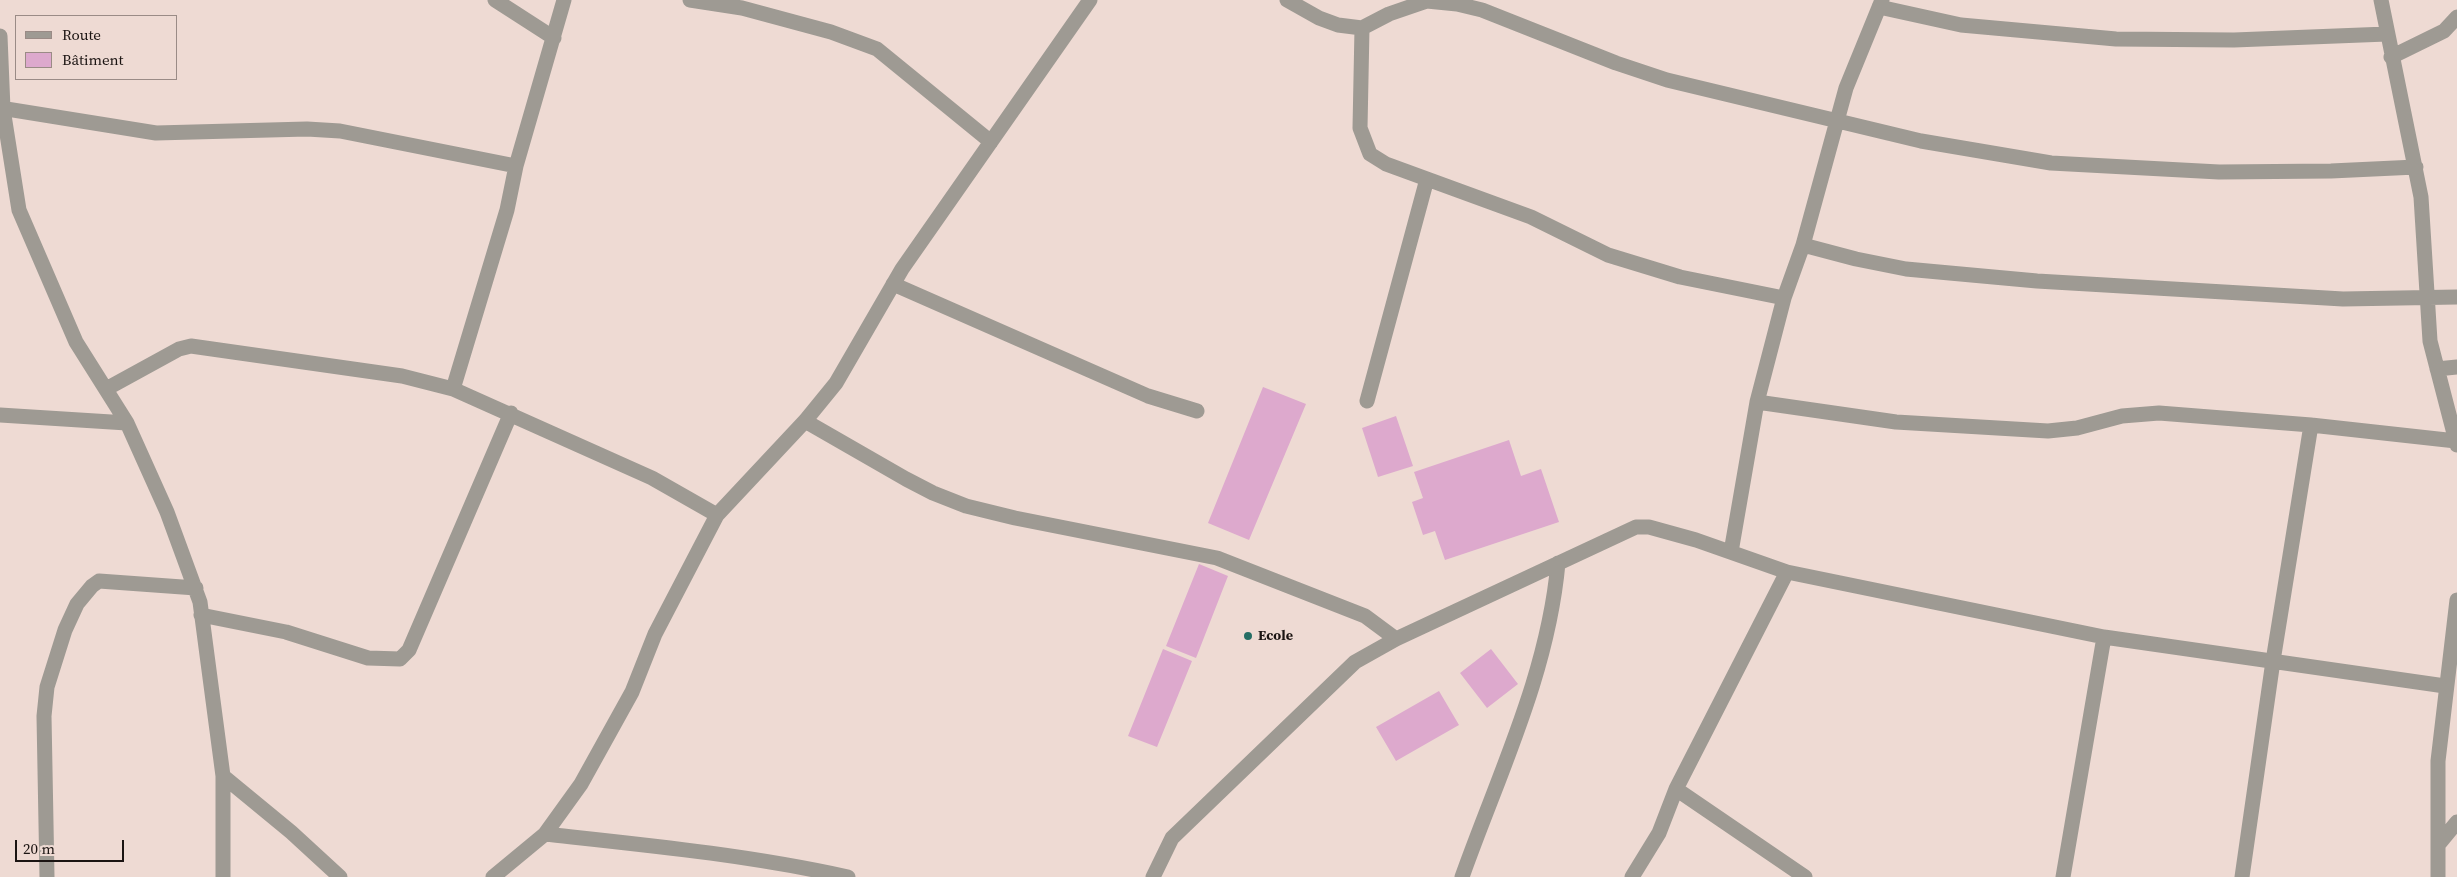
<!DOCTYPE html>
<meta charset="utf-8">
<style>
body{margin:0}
#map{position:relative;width:2457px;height:877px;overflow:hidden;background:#eedad3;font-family:"Source Serif 4",serif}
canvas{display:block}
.legend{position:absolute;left:15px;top:15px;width:162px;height:65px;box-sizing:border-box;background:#eedad3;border:1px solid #9a8b86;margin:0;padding:6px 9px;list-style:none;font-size:15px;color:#1b1412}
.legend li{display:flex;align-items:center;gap:10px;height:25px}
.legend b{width:25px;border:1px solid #9a8b86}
.scale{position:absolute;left:15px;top:840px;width:109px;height:22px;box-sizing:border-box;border:2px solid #1b1412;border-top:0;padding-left:6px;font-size:15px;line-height:18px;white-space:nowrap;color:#1b1412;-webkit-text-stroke:4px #eedad3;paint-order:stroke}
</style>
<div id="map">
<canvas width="2457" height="877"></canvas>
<ul class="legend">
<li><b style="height:6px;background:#9e9a93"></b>Route</li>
<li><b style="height:14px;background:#dda9cd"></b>Bâtiment</li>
</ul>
<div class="scale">20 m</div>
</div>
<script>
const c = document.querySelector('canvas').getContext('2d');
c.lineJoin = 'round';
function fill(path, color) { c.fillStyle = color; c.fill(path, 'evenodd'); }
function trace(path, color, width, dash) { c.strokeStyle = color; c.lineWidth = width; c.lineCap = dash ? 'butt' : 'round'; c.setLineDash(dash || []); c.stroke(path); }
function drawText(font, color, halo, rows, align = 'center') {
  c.font = font + ' "Source Serif 4",serif'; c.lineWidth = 4; c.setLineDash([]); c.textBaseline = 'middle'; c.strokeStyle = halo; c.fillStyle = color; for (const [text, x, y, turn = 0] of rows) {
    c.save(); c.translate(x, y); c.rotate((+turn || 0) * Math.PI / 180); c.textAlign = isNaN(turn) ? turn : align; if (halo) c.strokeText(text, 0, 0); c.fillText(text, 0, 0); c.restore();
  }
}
fill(new Path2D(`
 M1263,387L1306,404L1249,540L1208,523Z
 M1396,416L1413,466L1378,477L1362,428Z
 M1509,440L1521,476L1541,469L1559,522L1445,560L1435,531L1423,535L1412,502L1423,498L1414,472Z
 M1199,564L1228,576L1196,658L1166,646Z
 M1163,649L1192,661L1157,747L1128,736Z
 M1491,649L1518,684L1487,708L1460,673Z
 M1439,691L1459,725L1396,761L1376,727Z`), '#dda9cd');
trace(new Path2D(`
 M495,0L554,38
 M690,0L742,8L831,32L877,49L991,142
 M1287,0L1319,18L1338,25L1362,28L1389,14L1427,1L1457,4L1482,10L1616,63L1667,80L1921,141L2051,163L2219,172L2331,171L2416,167
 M2381,0L2421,197L2430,341L2457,445
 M1879,7L1961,25L2116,39L2234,40L2387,34
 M1362,28L1360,128L1370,154L1386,164L1427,179L1531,217L1608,255L1680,277L1784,298
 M0,36L3,109L19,210L76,342L127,423L167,512L200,602L223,776V877
 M2391,57L2444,31L2457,17
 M0,108L156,133L307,129L340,131L516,166
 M1803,245L1856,259L1906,269L2037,281L2343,299L2457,297
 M893,284L1148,396L1197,411
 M2437,369L2457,367
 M106,389L179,349L191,346L402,376L453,389L652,478L717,515
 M453,389L507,210L516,166L564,0
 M1367,401L1427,179
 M1757,402L1896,422L2048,431L2077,428L2122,416L2159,413L2311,425L2456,441
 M0,415L127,423
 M805,421L906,479L933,493L966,506L1015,518L1217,558L1365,616L1396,639
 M1731,552L1757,402L1784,298L1803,245L1846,88L1882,0
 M201,615L286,632L368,658L400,659L409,650L511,413
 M223,776L291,832L340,877
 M1676,789L1805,877
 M545,834C646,845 749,855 848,877
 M2438,845V761L2457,600
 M47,877L44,716L47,687L65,630L77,604L92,586L99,581L196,588
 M493,877L545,834L581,784L632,692L655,634L717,515L805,421L836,383L902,269L1090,0
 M1153,877L1172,838L1355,662L1396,639L1636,527H1649L1696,540L1787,572L2104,637L2445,686
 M1462,877C1499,773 1548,674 1558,563
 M1632,877L1659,833L1676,789L1787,572
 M2063,877L2104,637
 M2242,877L2273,661L2311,425
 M2438,877V845L2457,822`), '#9e9a93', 15);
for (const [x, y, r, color] of [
 [1248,636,5,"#256d64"]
]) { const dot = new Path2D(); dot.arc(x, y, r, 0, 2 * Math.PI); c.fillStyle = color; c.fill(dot); trace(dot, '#eedad3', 2); }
drawText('bold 14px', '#1b1412', '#eedad3', [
 ["Ecole",1258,636]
], 'left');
</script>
